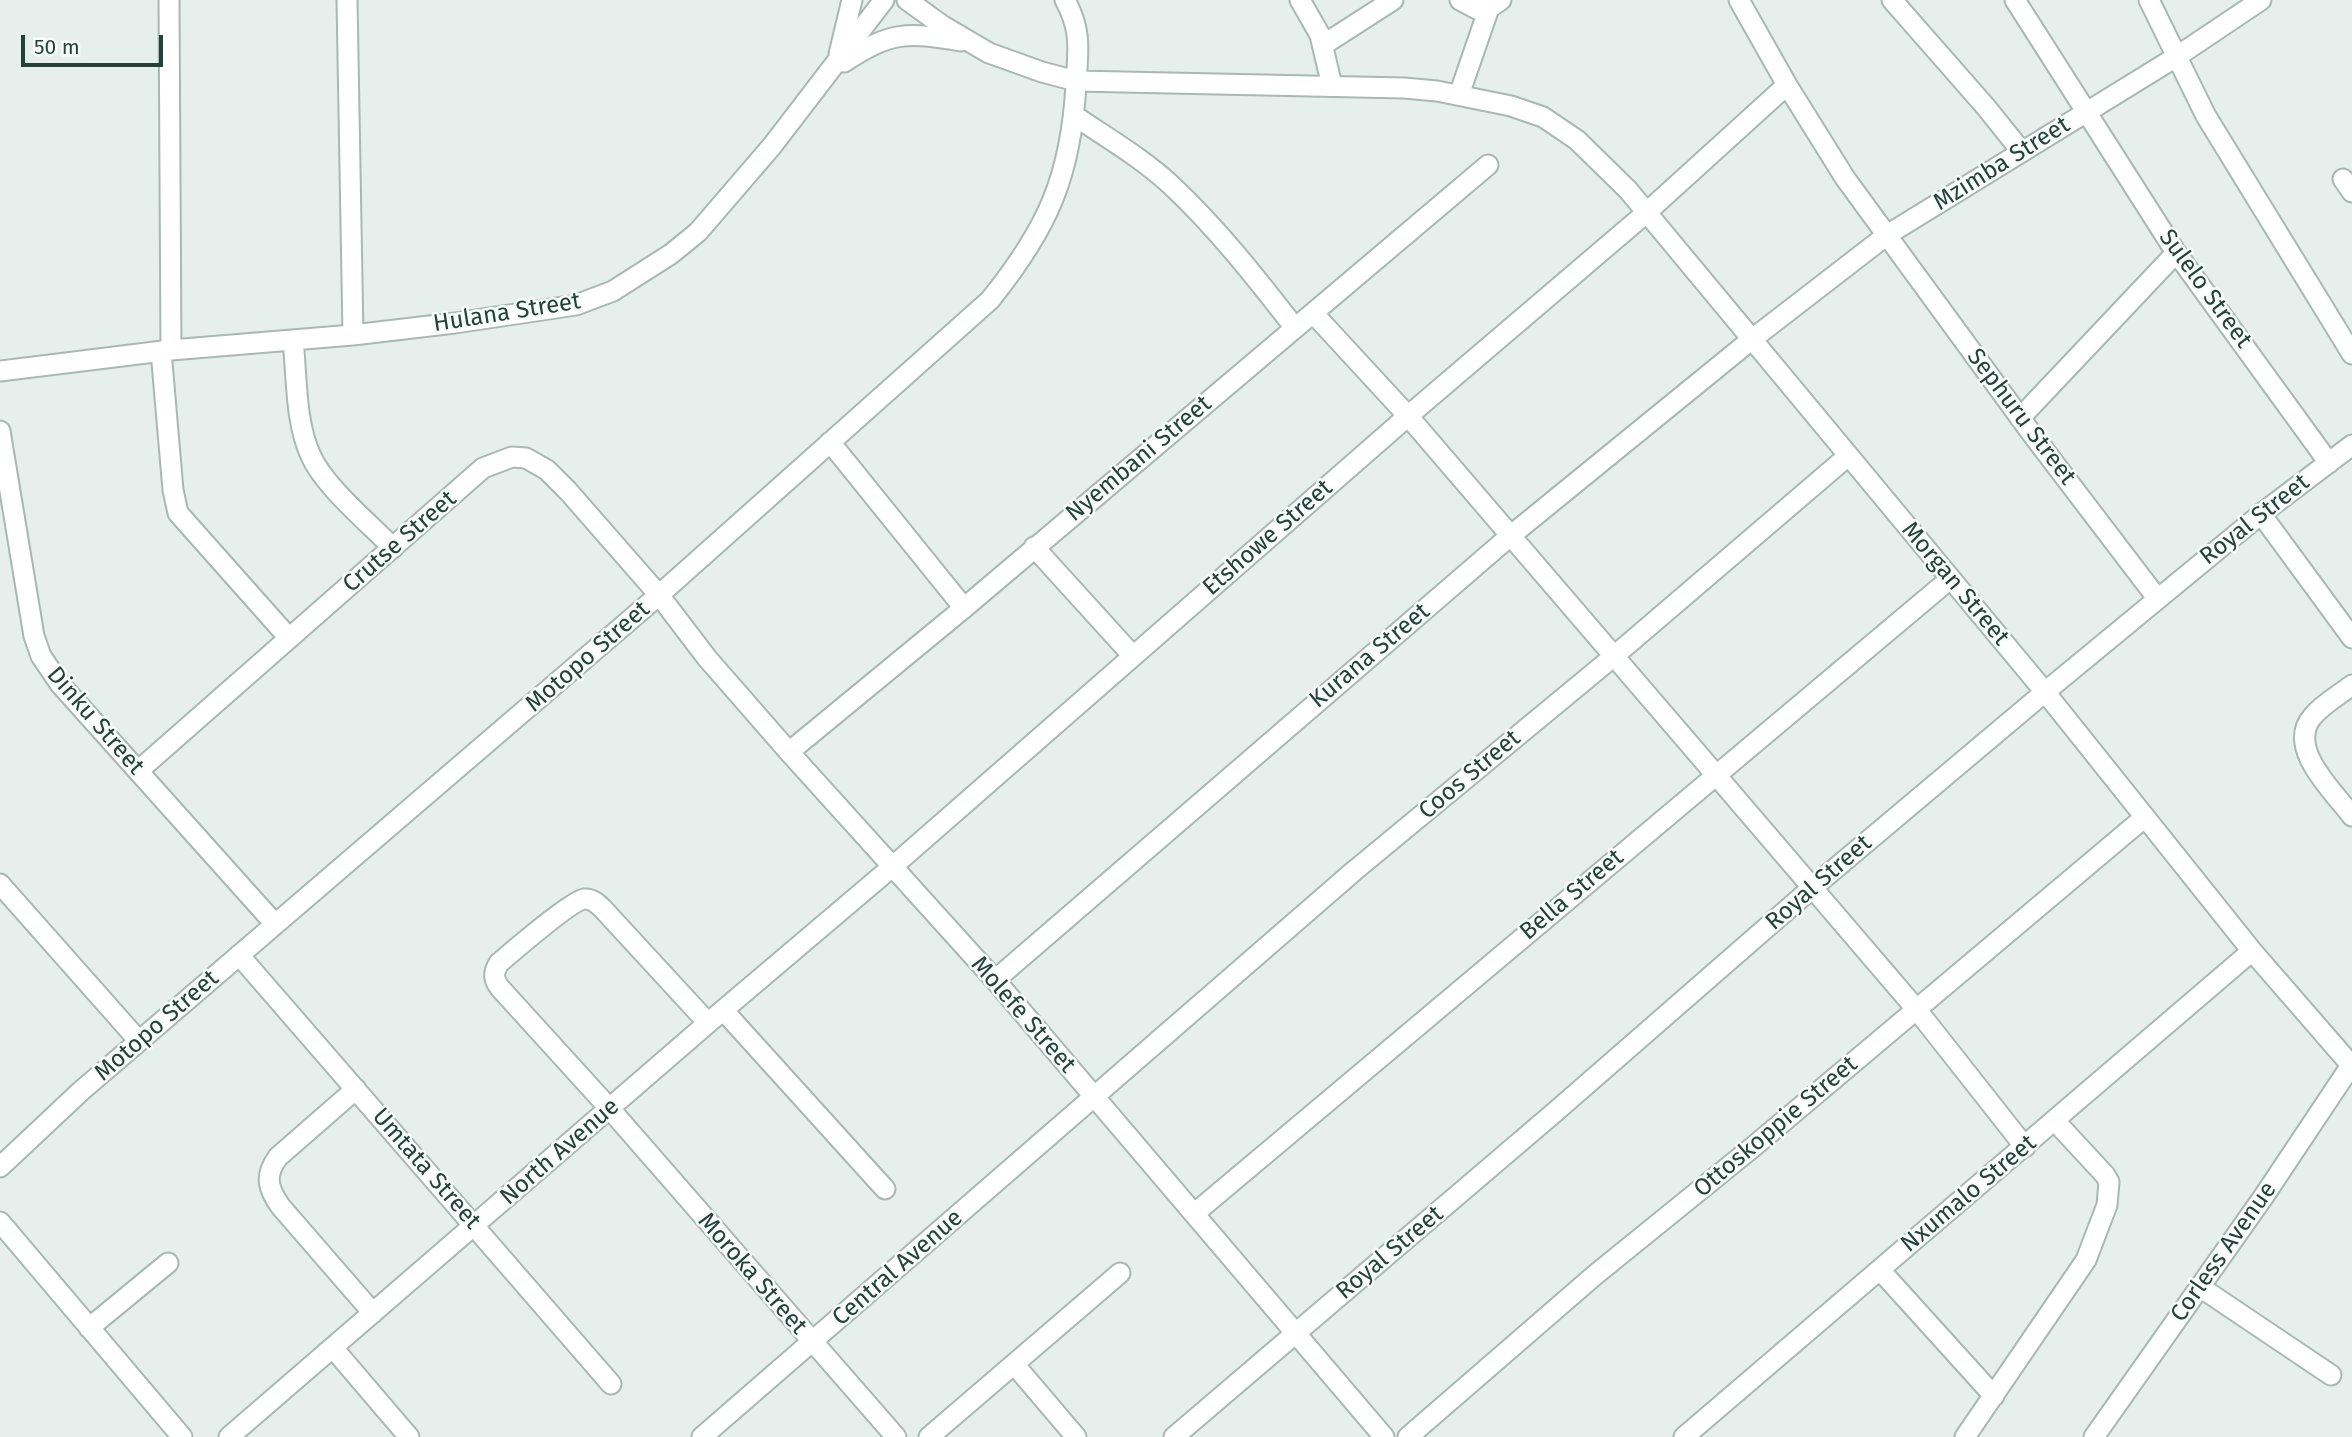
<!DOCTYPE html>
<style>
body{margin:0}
#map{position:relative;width:2352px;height:1437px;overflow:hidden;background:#e6efeb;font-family:"Fira Sans",sans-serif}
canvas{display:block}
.scale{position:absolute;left:21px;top:35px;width:142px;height:32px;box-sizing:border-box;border:4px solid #24423a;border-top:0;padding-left:9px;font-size:21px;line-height:24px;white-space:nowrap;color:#24423a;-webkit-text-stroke:5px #f7fbf9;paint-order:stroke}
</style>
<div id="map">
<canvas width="2352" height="1437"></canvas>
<div class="scale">50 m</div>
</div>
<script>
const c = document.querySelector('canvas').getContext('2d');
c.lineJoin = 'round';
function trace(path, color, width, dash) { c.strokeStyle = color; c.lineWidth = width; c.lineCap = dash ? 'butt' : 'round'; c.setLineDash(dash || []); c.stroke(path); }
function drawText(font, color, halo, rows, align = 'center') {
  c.font = font + ' "Fira Sans",sans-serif'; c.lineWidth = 5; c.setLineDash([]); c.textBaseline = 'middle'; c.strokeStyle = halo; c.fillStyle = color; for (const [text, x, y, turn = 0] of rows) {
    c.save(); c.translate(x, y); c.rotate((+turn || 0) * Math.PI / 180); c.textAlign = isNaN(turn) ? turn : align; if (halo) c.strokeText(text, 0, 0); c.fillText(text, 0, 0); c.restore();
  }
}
const minor = new Path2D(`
 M169,0L171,350
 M347,0L353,335
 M907,0L943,26L989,53L1042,72L1076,81L1404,88L1437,91L1511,106L1543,117L1577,140L1628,190L2045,692L2252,951L2351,1065
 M1300,0L1320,35L1332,86
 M1460,0L1477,9L1489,8
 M1739,0L1787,85L1845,178L2032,434L2157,598
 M1892,0L1985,106L2022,152
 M2015,0L2175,251L2329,463
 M2149,0L2206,116L2352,354
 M1323,45L1393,0
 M839,54L852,0
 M844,62C892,31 906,32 961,41
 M1459,95L1489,8L1501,0
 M1075,116C1107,138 1142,158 1171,185C1217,228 1257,279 1295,328
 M2343,179L2352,192
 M1313,313L1408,416L1716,775L1917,1010L2025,1147
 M293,340C297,377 295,422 311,456C324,486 370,524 393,548
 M161,351L173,490L178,513L289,638
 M0,371L171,350L353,335L455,323L576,305L613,291L671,254L698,232L772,146L884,0
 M2020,418L2176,253
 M0,431L34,636L41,656L60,684L275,924
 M830,442L964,608
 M2261,514L2352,638
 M1034,547L1133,656
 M2352,685C2339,695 2323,704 2313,716C2285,747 2334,792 2352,816
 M789,752L964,608L1488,165
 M138,771L483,468L512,457L526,458L547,470L568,491L659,595L707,658L789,752L995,980L1384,1437
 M0,884L139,1041
 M239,955L611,1384
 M995,980L1509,537L1751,340L1887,235L2176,57L2261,0
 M723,1010L885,1189
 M708,1023L603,909C598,904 592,898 584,899C571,901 512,952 499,963C493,973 493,979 500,988L610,1109L896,1437
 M356,1089L278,1157C264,1176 268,1189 281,1207L373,1313
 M0,1167L81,1091L659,595L990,300C1048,228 1071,176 1076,84C1078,50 1082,31 1065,0
 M1195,1213L1950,579
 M0,1222L182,1437
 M1880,1270L1994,1396
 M2200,1287L2331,1375
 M89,1328L168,1263
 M333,1348L409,1437
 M1014,1364L1076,1437
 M229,1437L708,1023L892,867L1408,416L1646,213L1787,85
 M702,1437L1354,871L1613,657L1848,456
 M929,1437L1120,1273
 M1174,1437L1555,1112L1812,888L2045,692L2261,514L2352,445
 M1408,1437L1595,1275L1753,1147L2145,817
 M1684,1437L2252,951
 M1965,1437L2086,1260L2107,1205L2109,1182L2105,1175L2055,1121
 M2094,1437L2264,1196L2352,1064`);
trace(minor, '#a8b8b2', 23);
trace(minor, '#fff', 19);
drawText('24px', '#24423a', '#f7fbf9', [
 ["Mzimba Street",2002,164,-32],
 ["Sulelo Street",2205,289,54],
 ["Hulana Street",507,313,-9],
 ["Sephuru Street",2021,417,53],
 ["Nyembani Street",1139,459,-40],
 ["Royal Street",2255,520,-38],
 ["Etshowe Street",1268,538,-41],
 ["Crutse Street",400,542,-41],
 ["Morgan Street",1955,584,50],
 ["Kurana Street",1370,656,-40],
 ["Motopo Street",588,657,-41],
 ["Dinku Street",95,721,49],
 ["Coos Street",1470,775,-40],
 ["Royal Street",1819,883,-41],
 ["Bella Street",1572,895,-40],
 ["Molefe Street",1023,1015,49],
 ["Motopo Street",157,1026,-41],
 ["Ottoskoppie Street",1776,1127,-40],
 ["North Avenue",560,1152,-41],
 ["Umtata Street",426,1169,49],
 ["Nxumalo Street",1969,1194,-40],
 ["Corless Avenue",2224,1252,-55],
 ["Royal Street",1390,1253,-40],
 ["Central Avenue",898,1268,-41],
 ["Moroka Street",752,1274,49]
]);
</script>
